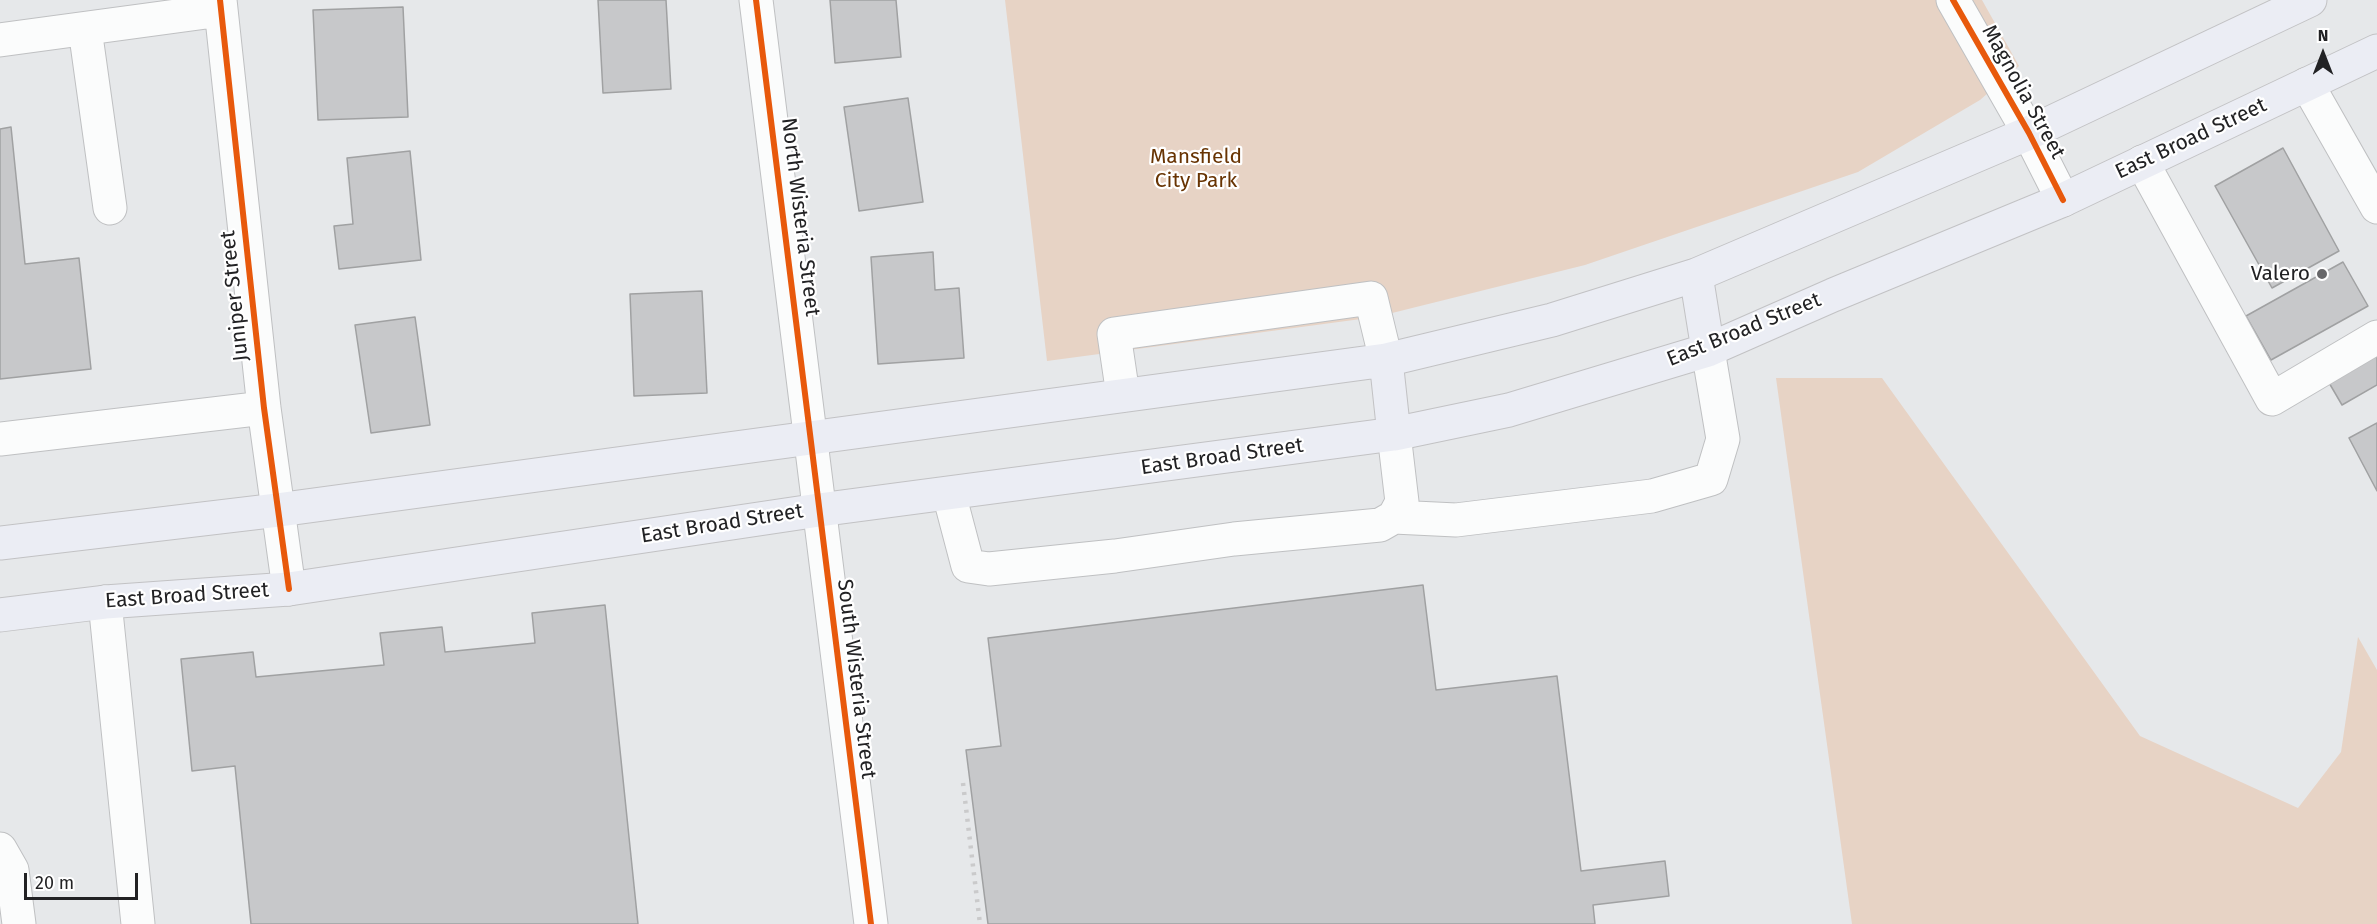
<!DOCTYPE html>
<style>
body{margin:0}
#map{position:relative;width:2377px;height:924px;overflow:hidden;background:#e6e8ea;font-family:"Fira Sans",sans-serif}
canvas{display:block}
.north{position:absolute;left:2293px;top:24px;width:60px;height:60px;-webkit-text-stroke:4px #fff;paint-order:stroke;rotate:0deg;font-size:16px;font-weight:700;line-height:24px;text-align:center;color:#222224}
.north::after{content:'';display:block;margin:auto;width:21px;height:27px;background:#222224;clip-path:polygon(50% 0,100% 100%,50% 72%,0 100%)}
.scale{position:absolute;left:24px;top:873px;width:114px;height:27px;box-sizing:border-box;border:3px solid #222224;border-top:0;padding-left:8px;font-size:18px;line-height:21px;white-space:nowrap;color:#222224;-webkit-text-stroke:4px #fff;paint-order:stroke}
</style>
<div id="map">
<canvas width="2377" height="924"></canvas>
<div class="north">N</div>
<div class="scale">20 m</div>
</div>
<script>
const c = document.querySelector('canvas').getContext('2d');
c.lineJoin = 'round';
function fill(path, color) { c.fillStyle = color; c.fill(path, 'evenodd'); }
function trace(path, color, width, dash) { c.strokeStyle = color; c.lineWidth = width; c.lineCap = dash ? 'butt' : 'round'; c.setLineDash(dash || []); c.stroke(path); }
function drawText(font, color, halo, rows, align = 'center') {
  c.font = font + ' "Fira Sans",sans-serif'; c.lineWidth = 4.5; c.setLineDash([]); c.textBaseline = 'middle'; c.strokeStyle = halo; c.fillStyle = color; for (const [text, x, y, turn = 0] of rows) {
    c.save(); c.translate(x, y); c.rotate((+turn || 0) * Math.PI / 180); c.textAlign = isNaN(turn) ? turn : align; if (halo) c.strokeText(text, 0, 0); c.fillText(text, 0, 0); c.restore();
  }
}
fill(new Path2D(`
 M1005,0H1982L2019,66L1980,100L1858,172L1585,265L1376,317L1047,361Z
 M1776,378H1882L2140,736L2298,808L2341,752L2358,637L2377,670V924H1852Z`), '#e7d3c5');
const building = new Path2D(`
 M598,0H666L671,89L603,93Z
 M830,0H896L901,57L835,63Z
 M403,7L408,117L318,120L313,10Z
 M908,98L923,202L859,211L844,107Z
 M11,127L25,264L79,258L91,369L0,379V129Z
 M2283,148L2339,251L2272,288L2215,186Z
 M410,151L421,260L339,269L334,226L353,224L347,158Z
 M933,252L935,290L959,288L964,358L878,364L871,257Z
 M2343,262L2368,306L2271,360L2246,316Z
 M702,291L707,393L634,396L630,294Z
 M415,317L430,425L371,433L355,325Z
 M2377,354V385L2342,405L2328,381Z
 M2377,423V491L2349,438Z
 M1423,585L1436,690L1557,676L1581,871L1665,861L1669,896L1593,905L1595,924H988L966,750L1001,746L988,638Z
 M605,605L638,924H251L235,766L192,771L181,659L253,652L256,677L384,665L380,633L442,627L445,652L535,643L532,613Z`);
fill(building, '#c7c8ca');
trace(building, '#a0a1a2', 1.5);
const minor = new Path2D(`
 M220,0L264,408L289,589
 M756,0L871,924
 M1953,0L2029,133L2063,200
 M85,29L110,208
 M0,40L221,10
 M2307,84L2377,207
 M2142,162L2272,399L2377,337
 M1123,395L1114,334L1371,298L1386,360
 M0,439L264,408
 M949,494L968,566L989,569L1115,556L1234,539L1380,525L1394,517L1402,502L1394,434
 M1394,517L1456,520L1652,496L1711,479L1723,439L1708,350
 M105,602L138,924
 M0,849L12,870L19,924`);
const major = new Path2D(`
 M1696,275L1708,350
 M1386,360L1394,434
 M0,543L278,510L1386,360L1552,320L1696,275L2029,133L2310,0
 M0,615L105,602L289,589L819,510L1394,434L1509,410L1708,350L1833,295L2063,200L2377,51`);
trace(minor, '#bfc0c2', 35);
trace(major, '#c2c2c4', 35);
trace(minor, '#fbfcfc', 33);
trace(major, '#ebedf4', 33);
trace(new Path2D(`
 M963,783L980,924`), '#cacacb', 4.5, [3, 6]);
trace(new Path2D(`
 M220,0L264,408L289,589
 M756,0L871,924
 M1953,0L2029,133L2063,200`), '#e8590c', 6);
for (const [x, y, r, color] of [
 [2322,274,6,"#676769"]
]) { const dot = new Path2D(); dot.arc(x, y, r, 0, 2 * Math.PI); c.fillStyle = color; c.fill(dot); trace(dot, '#fff', 2); }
drawText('21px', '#222224', '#fff', [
 ["Magnolia Street",2023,92,61],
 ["East Broad Street",2191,139,-25],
 ["North Wisteria Street",800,217,83],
 ["Juniper Street",235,296,-96],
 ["East Broad Street",1744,330,-22],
 ["East Broad Street",1222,457,-8],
 ["East Broad Street",722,524,-9],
 ["East Broad Street",187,596,-4],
 ["South Wisteria Street",856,679,83]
]);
drawText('21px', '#683403', '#fff', [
 ["Mansfield",1196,157],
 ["City Park",1196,181]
]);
drawText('21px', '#222224', '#fff', [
 ["Valero",2310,274]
], 'right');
</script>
